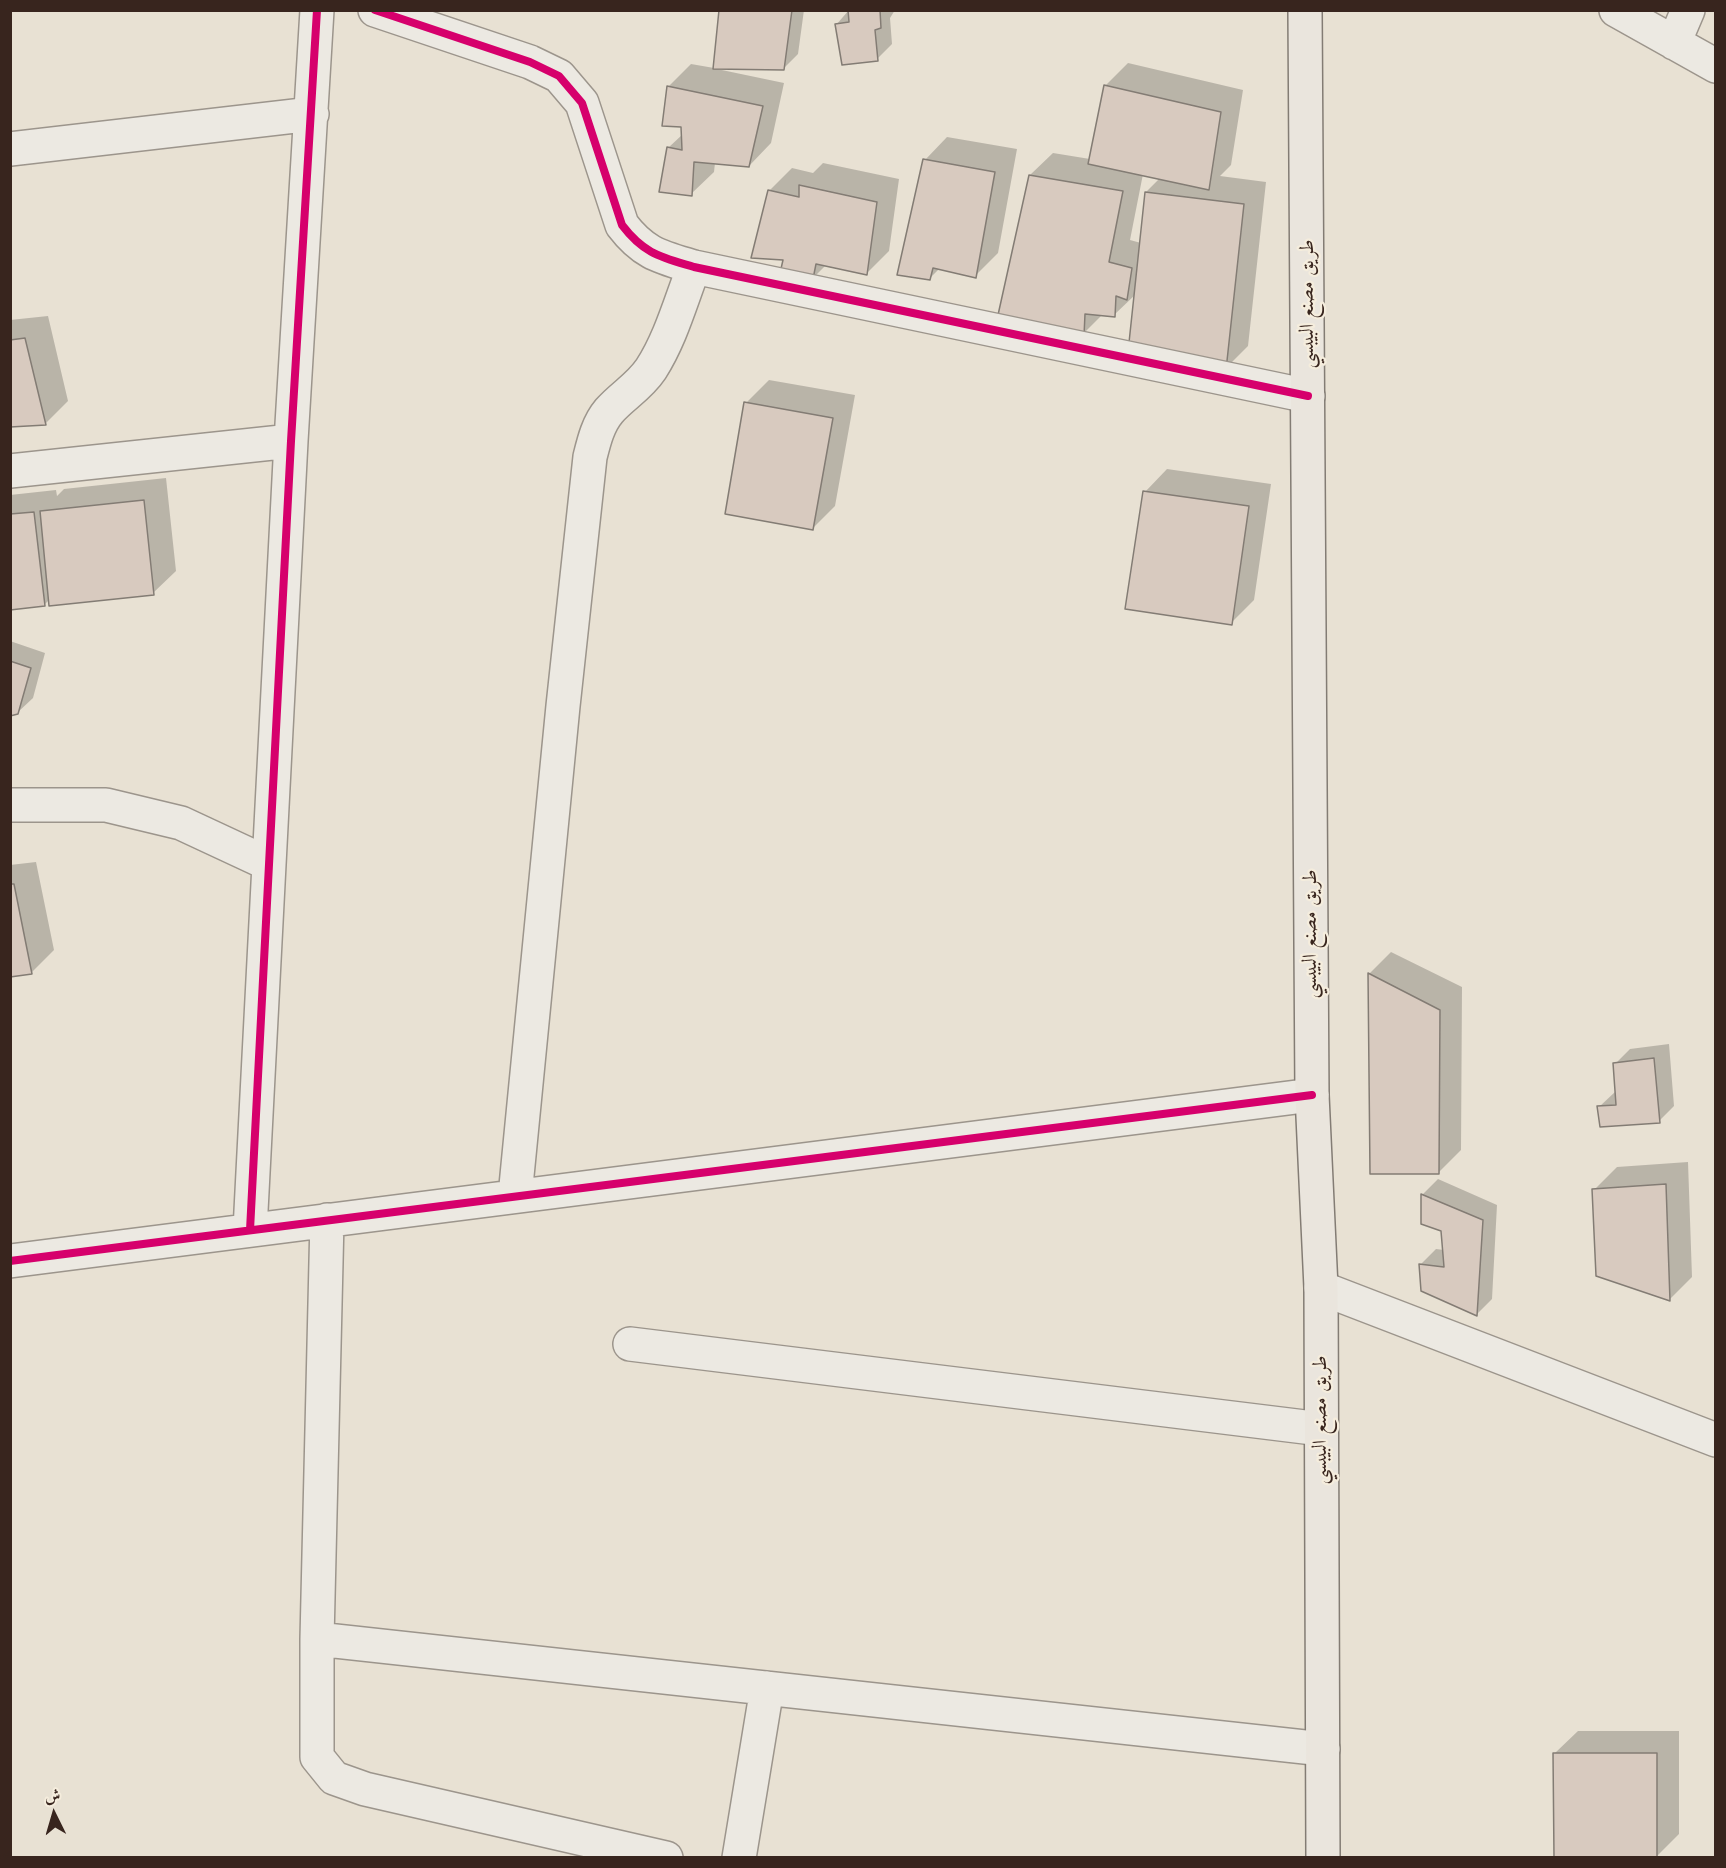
<!DOCTYPE html>
<meta charset="utf-8">
<style>
body{margin:0}
#map{position:relative;width:1726px;height:1868px;overflow:hidden;background:#e8e1d3;font-family:Cardo,Amiri,serif}
canvas{display:block}
.frame{position:absolute;inset:0;border:12px solid #38251e;pointer-events:none}
.north{position:absolute;left:24px;top:1784px;width:60px;height:60px;-webkit-text-stroke:4px #f5eddd;paint-order:stroke;rotate:355deg;font-size:16px;font-weight:700;line-height:24px;text-align:center;color:#38251e}
.north::after{content:'';display:block;margin:auto;width:21px;height:27px;background:#38251e;clip-path:polygon(50% 0,100% 100%,50% 72%,0 100%)}
</style>
<div id="map">
<canvas width="1726" height="1868"></canvas>
<div class="frame"></div>
<div class="north">ش</div>
</div>
<script>
const c = document.querySelector('canvas').getContext('2d');
c.lineJoin = 'round';
function fill(path, color) { c.fillStyle = color; c.fill(path, 'evenodd'); }
function trace(path, color, width, dash) { c.strokeStyle = color; c.lineWidth = width; c.lineCap = dash ? 'butt' : 'round'; c.setLineDash(dash || []); c.stroke(path); }
function drawText(font, color, halo, rows, align = 'center') {
  c.font = font + ' Cardo,Amiri,serif'; c.lineWidth = 4.5; c.setLineDash([]); c.textBaseline = 'middle'; c.strokeStyle = halo; c.fillStyle = color; for (const [text, x, y, turn = 0] of rows) {
    c.save(); c.translate(x, y); c.rotate((+turn || 0) * Math.PI / 180); c.textAlign = isNaN(turn) ? turn : align; if (halo) c.strokeText(text, 0, 0); c.fillText(text, 0, 0); c.restore();
  }
}
fill(new Path2D(`
 M721,10H804L798,54L783,69L718,68L717,69L784,83L771,143L749,166L715,163L714,172L691,194L668,148L683,134V126L664,124L669,86L691,64L714,68Z
 M849,10H895L890,18L892,44L877,59L836,25Z
 M1128,63L1243,90L1231,165L1220,176L1266,182L1248,346L1226,368L1136,294L1114,315L1103,314L1083,334L1030,175L1053,153L1090,159L1105,86ZM1143,174L1160,178L1146,192L1141,243L1130,240Z
 M947,137L1017,149L998,253L975,276L940,268L929,279L925,160Z
 M823,163L899,179L889,251L866,274L826,265L813,278L785,258L769,191L792,168L813,173Z
 M48,316L68,401L46,423L10,425V320Z
 M769,380L855,395L835,506L813,528L746,403Z
 M1167,469L1271,484L1254,600L1231,623L1145,492Z
 M166,478L176,571L153,593L50,599L44,605L10,608V495L56,490L57,496L64,489Z
 M10,641L45,653L33,698L17,713L10,714Z
 M36,862L54,950L31,973L10,976V865Z
 M1391,952L1462,987L1461,1150L1438,1173L1369,974Z
 M1669,1044L1674,1106L1659,1121L1599,1107L1616,1091L1615,1064L1630,1049Z
 M1688,1162L1692,1277L1669,1300L1594,1190L1617,1167Z
 M1438,1179L1497,1205L1492,1299L1477,1314L1421,1264L1436,1249L1444,1250L1442,1230L1423,1223V1194Z
 M1578,1731H1679V1834L1656,1857L1555,1753Z`), '#0003');
const building = new Path2D(`
 M719,10H792L784,70L713,69Z
 M848,10H880L881,28L875,30L878,61L842,65L835,24L849,22Z
 M1104,85L1221,112L1209,190L1088,164Z
 M667,86L763,106L749,167L694,162L692,196L659,192L667,147L682,150L681,127L662,126Z
 M923,159L995,172L976,278L933,268L930,280L897,275Z
 M1029,175L1123,191L1109,262L1132,268L1127,300L1116,296L1115,317L1085,314L1084,336L998,315Z
 M799,185L877,202L867,275L816,264L813,279L780,273L783,260L751,258L768,190L799,197Z
 M1145,192L1244,204L1226,370L1128,352Z
 M25,338L46,425L10,427V340Z
 M744,402L833,418L813,530L725,514Z
 M1143,491L1249,506L1232,625L1125,609Z
 M144,500L154,595L49,606L40,511Z
 M34,512L45,606L10,610V514Z
 M10,661L31,668L18,714L10,716Z
 M10,884H14L32,974L10,977Z
 M1368,973L1440,1010L1439,1174H1370Z
 M1654,1058L1660,1123L1600,1127L1597,1106L1616,1105L1613,1063Z
 M1666,1184L1670,1301L1596,1276L1592,1189Z
 M1421,1194L1483,1220L1477,1316L1421,1291L1419,1264L1444,1267L1441,1231L1421,1224Z
 M1553,1753H1657V1858H1554Z`);
fill(building, '#d8cabf');
trace(building, '#837c74', 1.5);
const minor = new Path2D(`
 M375,10L530,62L559,76L582,103L622,225C644,254 661,257 694,267L1308,396
 M1616,10L1716,66
 M1674,43L1688,10
 M10,149L312,114
 M10,471L291,441
 M10,805H106L181,823L269,864
 M515,1196L563,706L590,457C594,441 598,424 609,411C622,396 639,387 651,369C671,338 681,300 694,267
 M327,1220L317,1639V1757L334,1778L365,1789L666,1858
 M250,1230L291,441L317,10
 M10,1261L1312,1095
 M1321,1288L1716,1440
 M630,1344L1321,1429
 M317,1639L1323,1749
 M739,1858L767,1688`);
const major = new Path2D(`
 M1305,10L1312,1095L1321,1288L1323,1858`);
trace(minor, '#9c958c', 36);
trace(major, '#837c74', 36);
trace(minor, '#ece9e2', 33);
trace(major, '#eae5dd', 33);
trace(new Path2D(`
 M375,10L530,62L559,76L582,103L622,225C644,254 661,257 694,267L1308,396
 M250,1230L291,441L317,10
 M10,1261L1312,1095`), '#d6006c', 8);
drawText('20px', '#38251e', '#f5eddd', [
 ["طريق مصنع البيبسي",1308,304,-90],
 ["طريق مصنع البيبسي",1311,934,-90],
 ["طريق مصنع البيبسي",1321,1420,-90]
]);
</script>
